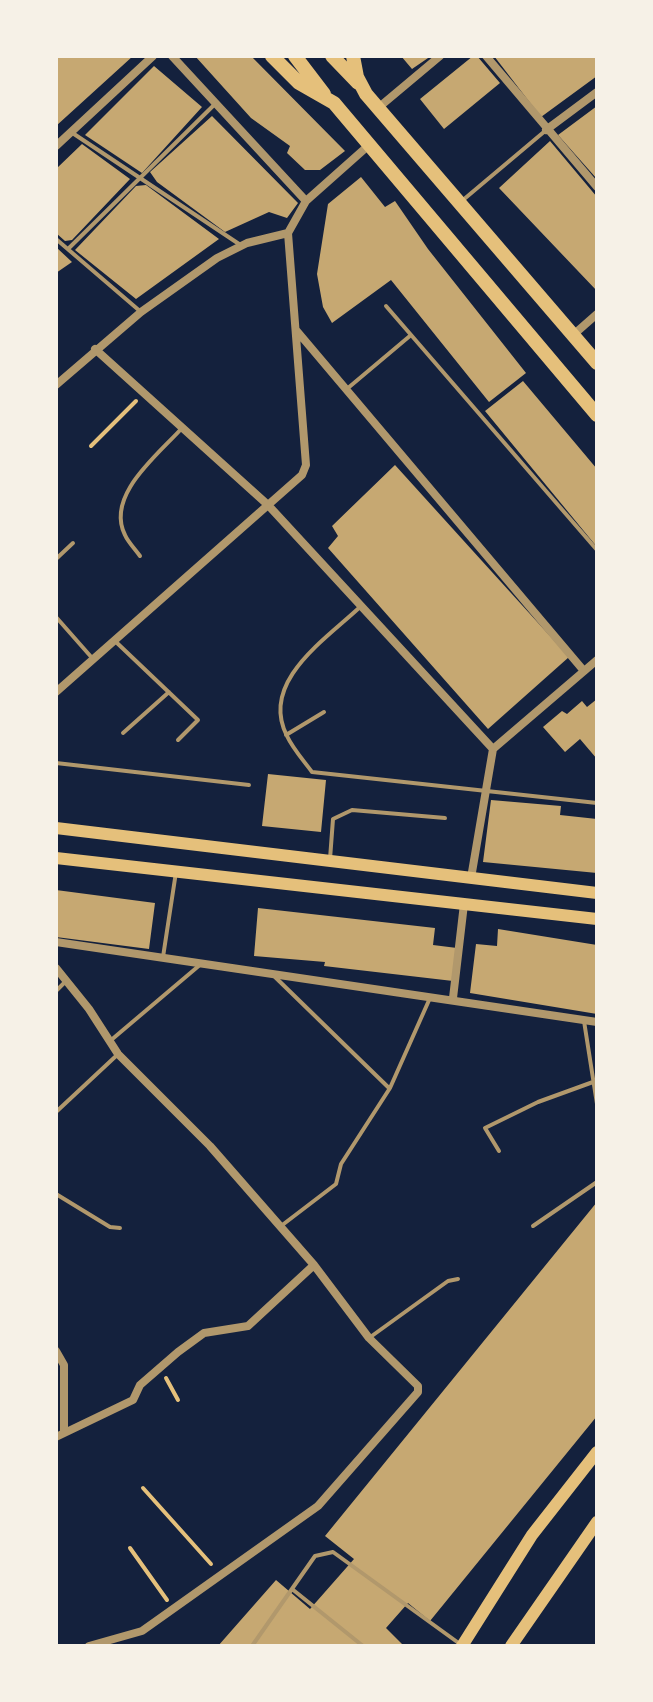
<!DOCTYPE html>
<style>
body{margin:0}
#map{position:relative;width:653px;height:1702px;overflow:hidden;background:#14213d;font-family:"Fira Sans Condensed",sans-serif}
canvas{display:block}
.frame{position:absolute;inset:0;border:58px solid #f6f1e7;pointer-events:none}
</style>
<div id="map">
<canvas width="653" height="1702"></canvas>
<div class="frame"></div>
</div>
<script>
const c = document.querySelector('canvas').getContext('2d');
c.lineJoin = 'round';
function fill(path, color) { c.fillStyle = color; c.fill(path, 'evenodd'); }
function trace(path, color, width, dash) { c.strokeStyle = color; c.lineWidth = width; c.lineCap = dash ? 'butt' : 'round'; c.setLineDash(dash || []); c.stroke(path); }
fill(new Path2D(`
 M56,56H133L56,126Z
 M195,56H251L345,151L320,170H305L287,153L290,146L251,118Z
 M401,56H431L412,69Z
 M473,56H477L500,83L444,129L420,99Z
 M494,56H597V76L541,117Z
 M154,66L202,107L142,173L85,135Z
 M597,106V179L558,135Z
 M212,116L298,203L287,218L269,212L225,232L157,182L150,172Z
 M550,141L597,197V291L499,188Z
 M82,144L130,179L72,240L65,241L56,233V169Z
 M361,177L385,207L395,201L428,249L526,373L489,402L391,280L332,323L323,307L317,274L328,204Z
 M146,185L219,239L136,299L75,250L136,186Z
 M56,247L72,262L56,273Z
 M523,381L597,469V547L485,411Z
 M395,465L569,657L488,729L328,548L338,536L332,526Z
 M597,699V759L580,739L565,752L543,727L562,711L567,714L582,701L587,707Z
 M268,774L326,780L321,832L262,826Z
 M491,800L561,806L560,815L597,819V873L483,862Z
 M56,890L155,903L149,949L56,937Z
 M258,908L435,928L433,945L457,948L453,981L324,966L325,962L254,956Z
 M498,929L597,945V1014L470,993L476,944L497,946Z
 M597,1202V1416L430,1621L408,1603L386,1628L404,1646H218L276,1580L310,1609L354,1559L325,1536Z`), '#c6a872');
trace(new Path2D(`
 M91,446L136,401
 M166,1378L178,1400
 M143,1488L211,1564
 M130,1548L167,1600`), '#e5c07b', 4);
trace(new Path2D(`
 M71,132L239,244
 M463,200L545,131
 M56,239L141,312
 M68,249L216,103
 M386,306L597,550
 M348,388L411,335
 M140,556C135,549 128,542 125,535C105,495 159,454 182,428
 M56,559L73,543
 M360,607C326,639 259,682 287,736C293,749 304,761 312,772L597,803
 M56,617L93,659
 M116,642L198,720L178,740
 M123,733L169,692
 M286,735L324,712
 M56,763L249,785
 M330,859L333,819L352,810L445,818
 M163,957L176,872
 M275,977L389,1088
 M56,991L66,981
 M584,1021L597,1104
 M110,1041L201,964
 M56,1112L116,1056
 M499,1151L485,1128L538,1102L593,1082
 M56,1194L110,1227L120,1228
 M281,1226L336,1184L341,1164L390,1088L430,998
 M533,1226L597,1182
 M369,1338L448,1281L458,1279
 M292,1589L363,1646
 M252,1646L315,1556L333,1552L460,1644`), '#b1986c', 4);
trace(new Path2D(`
 M172,56L306,201
 M486,56L597,187
 M378,108L440,56
 M546,130L597,92
 M56,146L153,56
 M296,330L584,671
 M572,336L597,314
 M95,349L268,505L493,749
 M56,385L141,312L217,258L247,243L288,233
 M56,692L302,475L306,465L288,233L306,201L369,145
 M471,878L493,749L597,660
 M56,942L597,1022
 M56,968L89,1009L118,1054L210,1146L314,1265L369,1338L418,1386V1392L318,1506L142,1631L89,1646
 M453,998L464,904
 M56,1351L64,1365V1432
 M56,1437L133,1400L140,1385L178,1352L204,1333L248,1326L314,1265`), '#b1986c', 8);
trace(new Path2D(`
 M56,828L597,893
 M56,858L597,919
 M462,1646L532,1535L597,1452
 M511,1646L597,1522`), '#e5c07b', 12);
trace(new Path2D(`
 M272,56L299,83L334,103L597,415
 M295,56L324,94
 M332,56L358,83
 M353,56L357,77L366,94L597,363`), '#e5c07b', 14);
</script>
